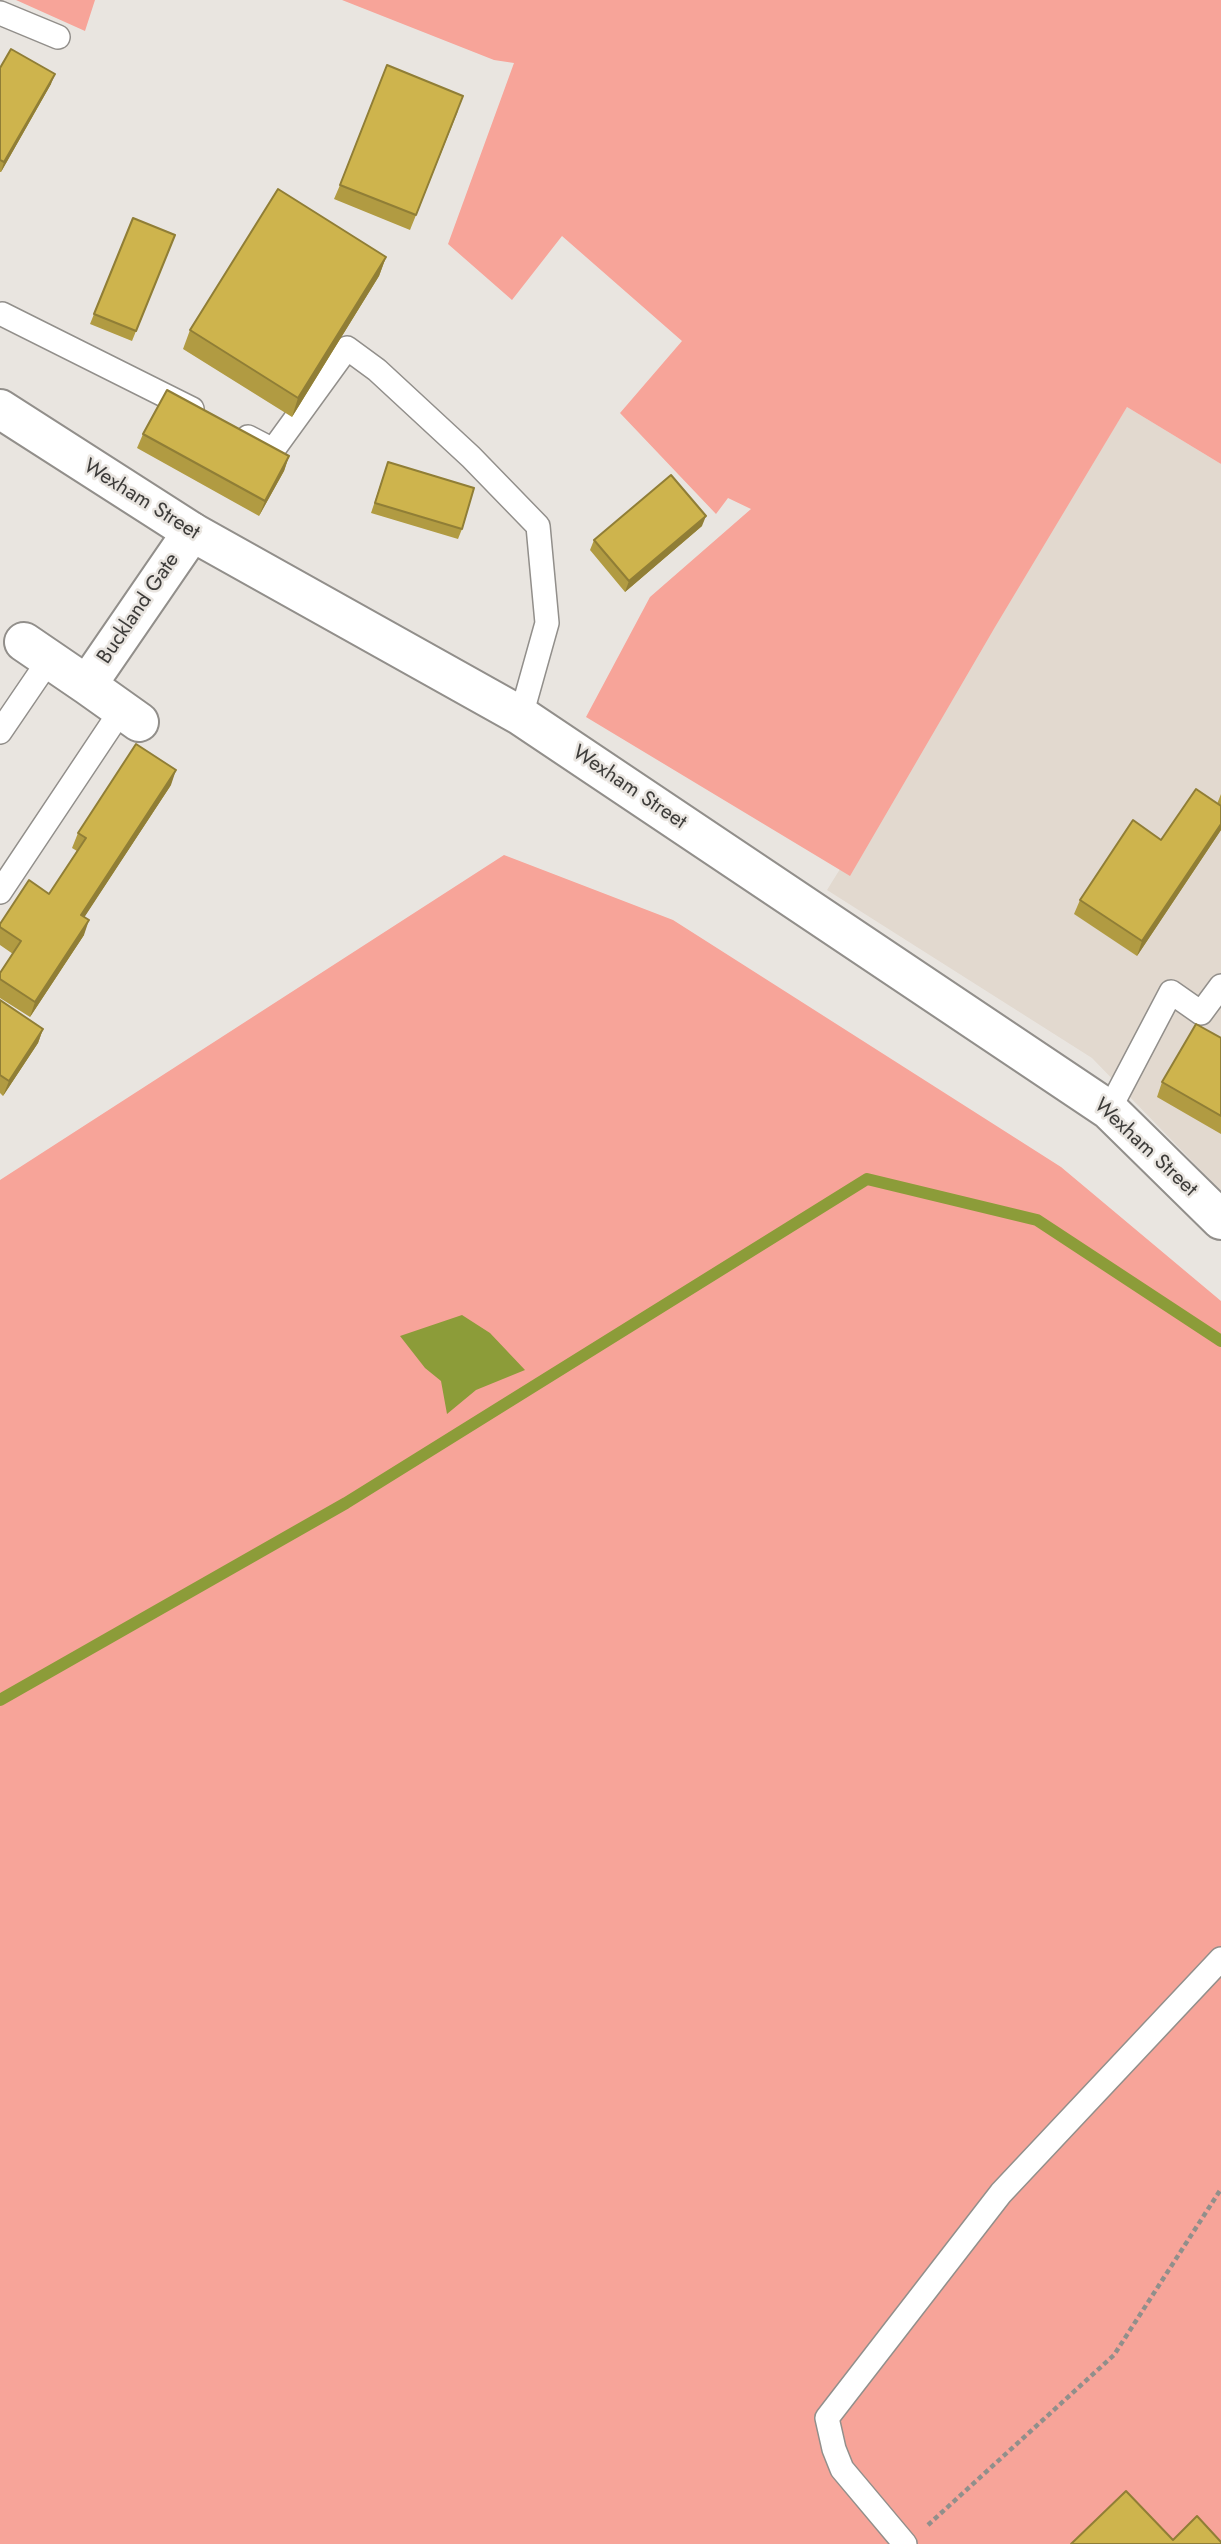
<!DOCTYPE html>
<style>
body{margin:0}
canvas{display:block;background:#e9e5e0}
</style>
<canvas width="1221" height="2544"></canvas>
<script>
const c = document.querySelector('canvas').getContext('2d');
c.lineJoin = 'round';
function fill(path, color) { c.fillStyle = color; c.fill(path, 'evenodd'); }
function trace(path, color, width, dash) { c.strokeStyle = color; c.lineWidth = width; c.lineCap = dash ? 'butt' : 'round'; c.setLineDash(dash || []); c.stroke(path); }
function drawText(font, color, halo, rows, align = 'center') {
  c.font = font + ' Jost,sans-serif'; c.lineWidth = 5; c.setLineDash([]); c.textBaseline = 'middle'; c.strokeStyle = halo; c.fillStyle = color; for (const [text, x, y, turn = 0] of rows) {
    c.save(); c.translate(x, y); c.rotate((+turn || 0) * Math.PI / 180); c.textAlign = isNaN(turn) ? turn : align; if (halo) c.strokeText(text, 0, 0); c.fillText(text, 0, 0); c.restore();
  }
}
fill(new Path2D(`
 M1127,407L1221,464V1191L1092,1058L827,890Z`), '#e2d9cf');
fill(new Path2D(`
 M16,0H95L85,31Z
 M342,0H1221V464L1127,407L995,627L850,876L586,717L650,597L751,509L728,498L716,514L620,413L682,341L562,236L512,300L448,244L514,63L494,60Z
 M504,855L673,920L1061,1167L1221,1301V2544H0V1180Z`), '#f7a499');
fill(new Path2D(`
 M462,1315L490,1333L525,1370L476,1390L447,1414L441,1381L425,1368L400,1336Z`), '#8c9c39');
trace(new Path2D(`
 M0,1700L346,1503L867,1179L1037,1220L1221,1341`), '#8c9c39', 12);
const lane = new Path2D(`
 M0,13L58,37
 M2,314L192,409
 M248,437L273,450L347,348L377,370L471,457L538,526L547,623L521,716
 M0,732L49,660
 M0,892L122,709
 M1109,1110L1171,992L1201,1013L1221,986
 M905,2544L842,2469L834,2449L827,2418L1001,2193L1221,1959`);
const street = new Path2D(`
 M24,642L87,685
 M139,722L87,685L192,532`);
const secondary = new Path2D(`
 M0,409L192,532L521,716L1109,1110L1221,1220`);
trace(lane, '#928f8b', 26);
trace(street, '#928f8b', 42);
trace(secondary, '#928f8b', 42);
trace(new Path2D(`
 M928,2525L1114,2355L1221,2189`), '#918f8b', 4.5, [5, 3.5]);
trace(lane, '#fff', 23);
trace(street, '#fff', 38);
trace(secondary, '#fff', 38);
fill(new Path2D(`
 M0,68L51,84L1,172H0Z
 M458,111L410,230L334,199L340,185Z
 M175,235L132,341L90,324L94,314Z
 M386,257L379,276L292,417L183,349L190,330Z
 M143,434L289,456L284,471L259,516L137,448Z
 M388,462L462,529L458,539L371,513Z
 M702,526L625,592L590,550L594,540Z
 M171,785L84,917V935L30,1017L0,998V973L13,954L0,945V924L49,894L77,851L72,848L78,833Z
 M1221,794V830L1137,956L1074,914L1080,900L1161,840L1217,804Z
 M0,1000L43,1029L38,1043L3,1096L0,1093Z
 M1221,1038V1134L1157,1097L1162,1082Z`), '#b19b42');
fill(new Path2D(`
 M55,74L51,84L1,172L4,162Z
 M386,257L379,276L292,417L298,398Z
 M289,456L284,471L259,516L265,501Z
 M706,516L702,526L625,592L629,581Z
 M176,770L171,785L76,930L81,915Z
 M1221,824V830L1137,956L1142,941Z
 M89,920L84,935L30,1017L35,1002Z
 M43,1029L38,1043L3,1096L9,1081Z`), '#907e36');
const building = new Path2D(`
 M11,49L55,74L4,162L0,160V68Z
 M387,65L463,96L416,215L340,185Z
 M278,189L386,257L298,398L190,330Z
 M133,218L175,235L136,331L94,314Z
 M167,390L289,456L265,501L143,434Z
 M388,462L474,488L462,529L375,503Z
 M671,475L706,516L629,581L594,540Z
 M136,744L176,770L81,915L89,920L35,1002L0,979V973L21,941L0,927V924L29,880L49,894L86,838L78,833Z
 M1196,789L1221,806V824L1142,941L1080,900L1133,820L1161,840Z
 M0,1000L43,1029L9,1081L0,1075Z
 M1196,1024L1221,1038V1116L1162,1082Z
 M1126,2491L1173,2540L1197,2516L1221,2542V2544H1071Z`);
fill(building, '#ceb44d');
trace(building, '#907e36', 2);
drawText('21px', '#3d3c3a', '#e9e5e0', [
 ["Wexham Street",141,500,32],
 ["Buckland Gate",139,609,-56],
 ["Wexham Street",629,788,34],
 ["Wexham Street",1145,1148,43]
]);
</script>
